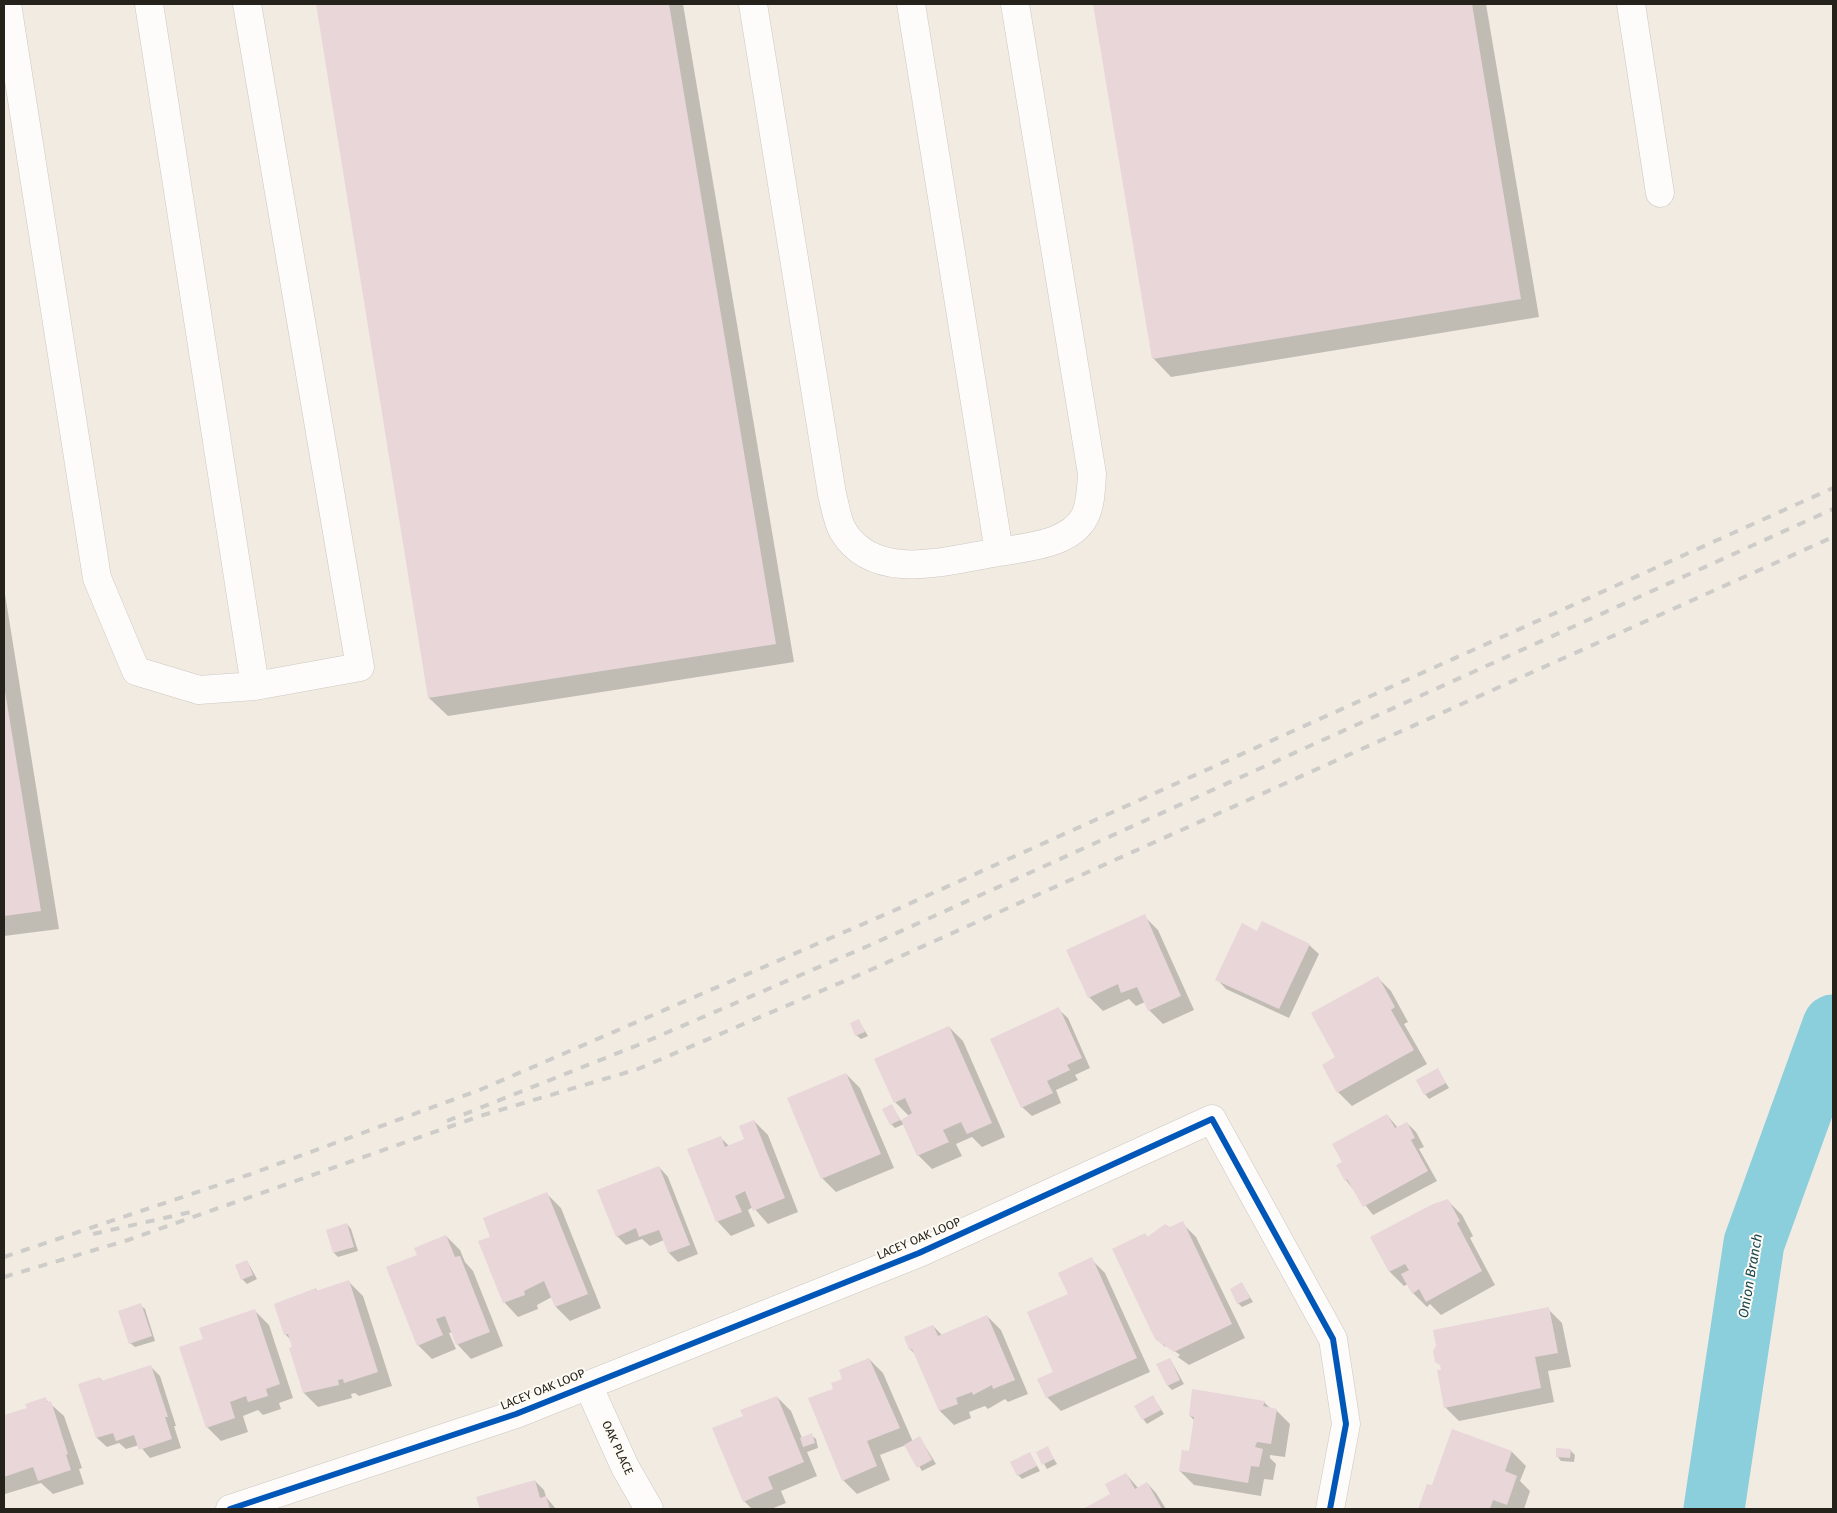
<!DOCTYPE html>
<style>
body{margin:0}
#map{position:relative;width:1837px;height:1513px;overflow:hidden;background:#f1ebe2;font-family:"Fira Sans",sans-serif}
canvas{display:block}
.frame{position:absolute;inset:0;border:5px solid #25221c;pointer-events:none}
</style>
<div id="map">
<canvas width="1837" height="1513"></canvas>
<div class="frame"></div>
</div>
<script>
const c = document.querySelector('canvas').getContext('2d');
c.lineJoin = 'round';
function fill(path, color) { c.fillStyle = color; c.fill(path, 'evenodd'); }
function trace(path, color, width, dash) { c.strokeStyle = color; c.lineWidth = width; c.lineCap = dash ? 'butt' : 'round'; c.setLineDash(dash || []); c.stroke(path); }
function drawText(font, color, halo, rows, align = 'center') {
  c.font = font + ' "Fira Sans",sans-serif'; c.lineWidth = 4; c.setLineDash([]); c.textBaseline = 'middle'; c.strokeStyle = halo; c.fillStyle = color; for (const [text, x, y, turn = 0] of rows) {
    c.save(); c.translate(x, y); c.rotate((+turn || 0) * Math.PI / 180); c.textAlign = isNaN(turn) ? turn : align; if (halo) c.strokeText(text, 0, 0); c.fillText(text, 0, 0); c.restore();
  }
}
fill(new Path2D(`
 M317,4H683L794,662L448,716L429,698Z
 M1094,4H1486L1539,317L1171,377L1153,358Z
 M4,588L59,929L4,936Z
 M1144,916L1158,930L1194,1010L1163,1024L1149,1010L1145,1002L1136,1006L1129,999L1103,1011L1089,997Z
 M1257,932L1309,945L1319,954L1289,1018L1226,989L1217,979Z
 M1377,977L1391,991L1408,1022L1404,1024L1427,1064L1352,1106L1338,1092L1337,1058Z
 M1058,1009L1068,1018L1090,1068L1075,1075L1078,1080L1056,1090L1061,1103L1032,1116L1022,1107Z
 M859,1021L868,1036L861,1039L856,1035Z
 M949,1027L963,1041L1005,1137L982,1147L972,1137L956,1144L962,1156L932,1169L918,1155L904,1124L895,1128L891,1124L892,1106L901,1121L909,1116L895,1102Z
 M1438,1070L1449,1088L1429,1099L1425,1094Z
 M846,1074L860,1088L894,1168L836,1192L822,1178Z
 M1387,1115L1398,1128L1407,1123L1416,1132L1424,1147L1419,1149L1437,1181L1373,1215L1346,1180Z
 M754,1121L768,1135L798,1212L768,1224L753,1207L748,1210L755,1226L731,1236L718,1222L689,1150L721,1138L730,1147L746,1140Z
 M659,1167L668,1177L698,1254L678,1262L669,1253L664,1240L650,1246L642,1239L626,1245L617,1236Z
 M547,1194L561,1208L601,1308L570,1321L556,1307L552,1297L537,1305L538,1309L518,1317L505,1303L480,1242L492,1237Z
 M1448,1201L1462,1215L1473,1236L1470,1238L1495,1285L1441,1315L1430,1304L1427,1307L1413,1293L1408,1284L1404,1286L1390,1272L1372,1238Z
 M1182,1223L1196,1237L1245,1338L1189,1365L1165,1348L1178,1357L1180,1355L1165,1344V1347L1156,1338L1145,1234L1148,1238L1165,1226L1170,1229Z
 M347,1224L351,1229L358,1251L338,1257L334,1253L327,1230Z
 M446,1236L460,1250L465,1262L473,1271L503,1346L471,1359L458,1345L453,1332L449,1333L456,1349L432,1359L418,1345V1256Z
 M1091,1259L1105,1273L1150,1372L1061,1411L1047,1397L1055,1372L1069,1295Z
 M247,1261L257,1279L247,1284L242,1279Z
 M349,1282L363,1296L392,1386L359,1396L355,1393L351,1394L352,1398L318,1407L304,1393L294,1348L292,1341L285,1334L316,1289L318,1292Z
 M1242,1284L1253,1302L1242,1307L1238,1303Z
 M140,1305L145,1309L155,1341L135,1347L130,1343Z
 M1548,1309L1562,1323L1571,1367L1548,1371L1554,1402L1459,1421L1445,1407L1442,1371Z
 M255,1311L269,1325L293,1398L279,1403L281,1409L263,1415L258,1410L243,1416L248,1432L221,1441L207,1427Z
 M987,1316L1001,1330L1028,1394L1008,1402L1005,1399L988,1409L985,1406L969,1412L971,1418L954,1425L940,1411L917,1356L910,1349L933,1326L942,1335Z
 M869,1359L883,1373L913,1442L920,1438L936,1464L922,1471L906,1445L880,1455L890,1480L857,1494L843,1480L835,1389Z
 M1170,1359L1184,1384L1172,1390L1168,1386Z
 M151,1367L160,1376L176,1426H174L181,1448L150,1458L139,1445L126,1449L119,1443L107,1447L97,1438L80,1385L100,1378L103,1382Z
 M777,1397L791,1411L802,1438L811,1435L816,1439L818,1448L807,1452L817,1476L781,1491L786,1503L771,1509H752L744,1501V1417Z
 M1153,1397L1164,1414L1147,1424L1143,1419Z
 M45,1399L64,1416L82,1468L79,1469L84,1484L53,1494L41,1483L5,1494L4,1417L28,1409Z
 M1264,1402L1271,1409L1276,1410L1290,1424L1285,1457L1270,1455V1458L1276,1464L1273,1480L1264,1479L1261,1496L1194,1485L1180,1471L1190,1453L1195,1421L1190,1416Z
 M1452,1431L1512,1452L1526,1466L1520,1481L1530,1491L1524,1509L1419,1508L1432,1487Z
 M1047,1448L1057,1464L1047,1469L1038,1453Z
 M1570,1450L1575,1455L1574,1462L1561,1461L1557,1456Z
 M1030,1454L1040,1471L1022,1479L1018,1475Z
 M1126,1474L1138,1488L1147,1483L1156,1493L1166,1509H1085L1112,1494Z
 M535,1481L544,1490L546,1497L556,1509H481L478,1497Z`), '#0003');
trace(new Path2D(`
 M1714,1509L1754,1243L1833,1025`), '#8bcedc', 61);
fill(new Path2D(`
 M316,4H669L776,644L428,698Z
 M1093,4H1472L1521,299L1152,359Z
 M4,685L41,911L4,916Z
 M1145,914L1181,996L1148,1011L1137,987L1121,993L1118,984L1088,998L1066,950Z
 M1262,921L1310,944L1279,1009L1215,980L1242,923L1257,931Z
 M1378,976L1395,1007L1391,1010L1414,1050L1337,1093L1322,1065L1335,1057L1311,1013Z
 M1059,1007L1082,1058L1067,1065L1070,1070L1047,1081L1053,1093L1021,1108L990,1039Z
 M859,1019L865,1032L855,1036L850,1023Z
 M949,1026L992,1123L967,1134L961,1122L943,1130L949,1142L917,1156L901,1120L912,1113L905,1098L894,1103L874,1059Z
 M1438,1068L1446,1083L1424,1095L1416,1080Z
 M846,1073L881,1154L821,1179L787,1098Z
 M892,1104L900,1120L890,1125L882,1109Z
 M1387,1114L1395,1128L1407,1122L1415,1138L1411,1140L1428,1171L1363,1207L1347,1179L1345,1181L1336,1165L1342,1162L1332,1144Z
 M754,1120L785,1198L753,1211L745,1191L735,1196L742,1212L716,1222L687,1149L721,1136L725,1147L744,1139L739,1126Z
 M659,1166L690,1245L668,1253L659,1230L639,1237L636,1228L616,1237L597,1190Z
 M547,1192L588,1294L555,1307L544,1281L524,1291L525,1295L503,1303L478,1241L490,1237L483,1218Z
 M1448,1199L1460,1221L1457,1223L1482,1271L1426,1302L1419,1289L1412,1294L1401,1274L1409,1270L1405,1264L1389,1272L1370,1237L1433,1204Z
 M1183,1221L1232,1324L1174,1352L1155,1339L1112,1249L1145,1233L1147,1237L1165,1224L1170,1227Z
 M347,1223L354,1247L333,1253L326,1230Z
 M446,1235L455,1257L460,1256L490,1332L456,1345L445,1316L436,1319L443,1335L417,1346L386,1267L417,1255L414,1248Z
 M1092,1257L1137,1358L1046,1398L1037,1379L1053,1372L1027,1312L1068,1294L1058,1273Z
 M247,1260L253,1275L241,1280L235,1265Z
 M349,1280L378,1372L344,1383L343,1379L338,1380L339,1385L303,1393L289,1348L292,1347L288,1334L284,1335L274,1304L316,1288V1291Z
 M1242,1282L1250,1298L1237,1304L1230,1289Z
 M141,1303L152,1336L129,1344L118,1311Z
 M1549,1307L1558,1353L1535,1357L1541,1388L1444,1408L1437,1370H1441L1440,1365L1435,1362L1433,1351L1436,1346L1433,1330Z
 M255,1309L280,1384L266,1389L268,1396L248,1402L246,1396L230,1402L235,1418L206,1428L179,1347L203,1339L199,1328Z
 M987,1315L1015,1380L993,1389L992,1385L973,1395L972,1392L956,1398L958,1404L939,1411L912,1349L909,1350L904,1337L933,1325L938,1336Z
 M869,1358L900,1428L867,1441L877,1466L842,1481L808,1398L833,1389L831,1383L842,1379L839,1370Z
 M1170,1358L1180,1380L1167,1386L1156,1364Z
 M151,1365L168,1417H165L172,1439L139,1450L134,1435L116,1441L113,1433L96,1438L78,1384L100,1377L101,1381Z
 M1192,1389L1265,1401L1263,1406L1277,1409L1271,1444L1257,1442L1255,1447L1263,1449L1259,1467L1251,1466L1248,1483L1179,1471L1182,1450L1189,1451L1194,1417L1189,1416Z
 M1153,1395L1161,1410L1142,1420L1134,1406Z
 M777,1396L804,1462L768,1477L773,1489L743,1502L712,1428L743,1416L740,1410Z
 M46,1397L47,1402L51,1401L68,1454L66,1455L71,1470L38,1481L33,1467L4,1477V1415L27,1408L25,1404Z
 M1452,1429L1512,1451L1505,1471L1517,1476L1507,1505L1493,1500L1490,1509H1418L1427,1484L1432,1485Z
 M812,1433L815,1443L803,1447L800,1438Z
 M920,1436L932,1460L917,1468L904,1445Z
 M1048,1446L1054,1459L1042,1465L1036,1452Z
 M1556,1448L1571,1449L1570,1458L1556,1457Z
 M1030,1452L1037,1466L1017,1476L1010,1462Z
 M1126,1473L1135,1489L1147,1482L1162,1509H1083L1110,1494L1105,1484Z
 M535,1480L540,1498L546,1496L550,1509H480L476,1497Z`), '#e8d6d9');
const minor = new Path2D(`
 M7,4L97,578L136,671L199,690L255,686L149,4
 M247,4L360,667L255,686
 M753,4L832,494C835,505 837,521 843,531C875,584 949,560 999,552L911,4
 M1631,4L1660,193
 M999,552C1026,547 1070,545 1085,516C1091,503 1091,488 1092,474L1015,4
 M588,1385L625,1467L649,1509
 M230,1509L516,1414L919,1253L1212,1119L1333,1339L1346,1424L1330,1509`);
trace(minor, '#ccc7c0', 29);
trace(minor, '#fdfcfb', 28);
trace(new Path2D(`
 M447,1121L638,1045L868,946L1833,509
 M93,1234L191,1212
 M4,1257L248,1175L482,1089L893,911L1833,488
 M4,1277L128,1240L480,1116L638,1069L868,971L1833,537`), '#ceccc9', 4, [9, 9]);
trace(new Path2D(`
 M230,1509L516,1414L919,1253L1212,1119L1333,1339L1346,1424L1330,1509`), '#0057b8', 6);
drawText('12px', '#25221c', '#fefaf4', [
 ["LACEY OAK LOOP",919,1239,-23],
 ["LACEY OAK LOOP",543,1390,-22],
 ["OAK PLACE",617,1448,65]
]);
drawText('italic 14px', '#1a4752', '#fefaf4', [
 ["Onion Branch",1751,1276,-80]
]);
</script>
